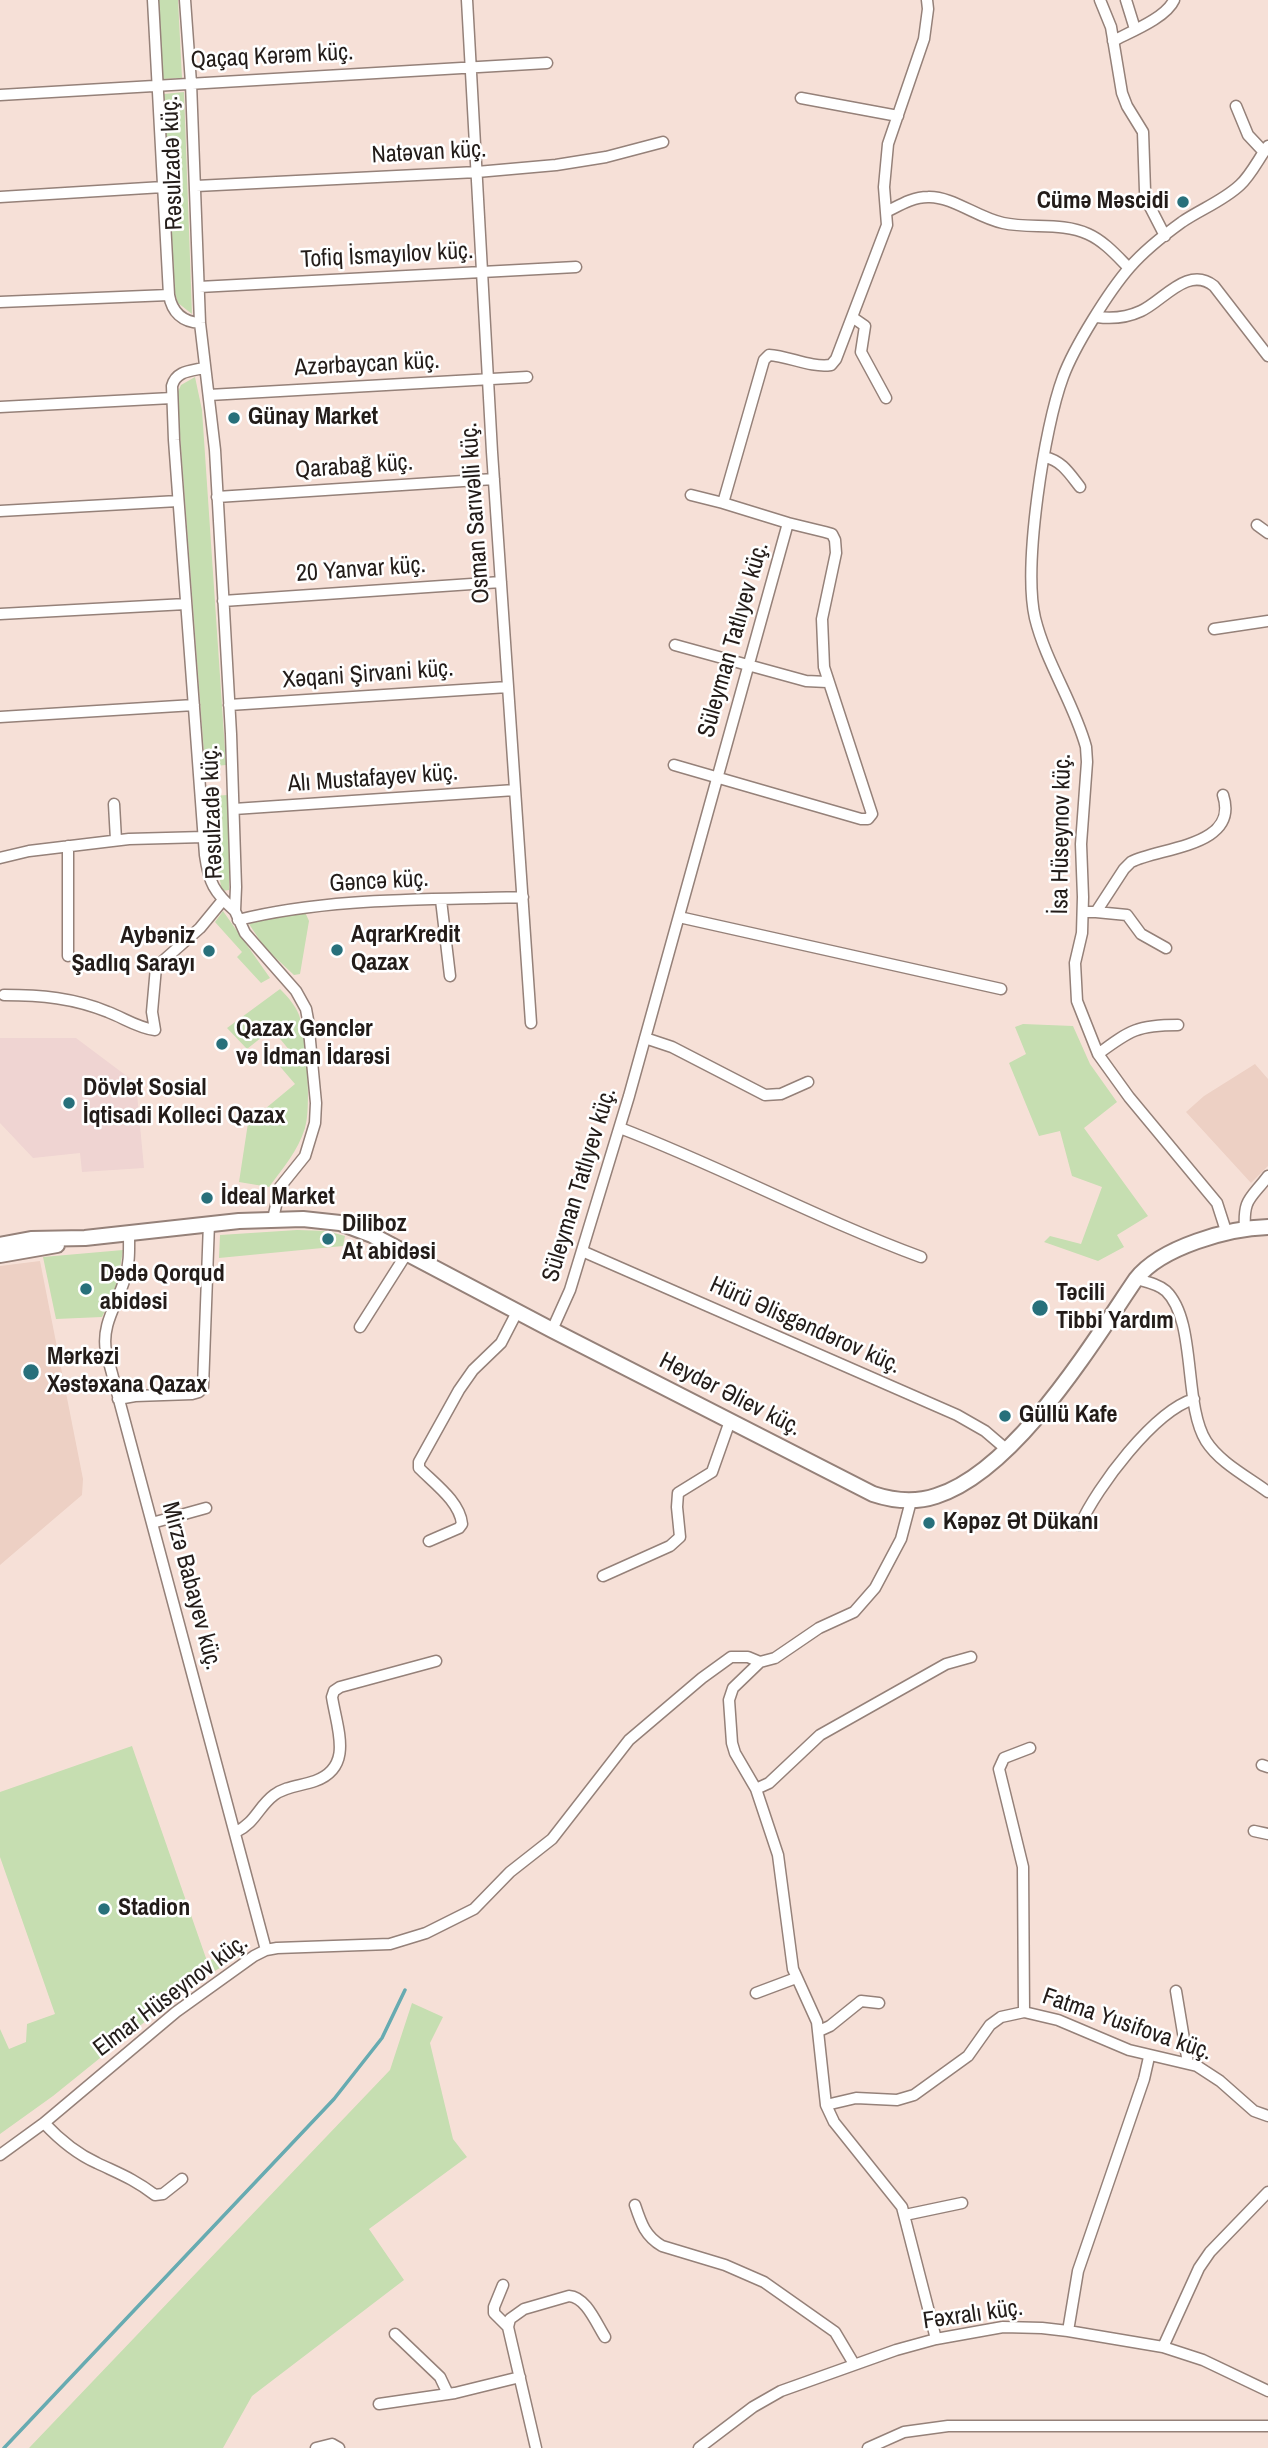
<!DOCTYPE html>
<meta charset="utf-8">
<style>
body{margin:0}
canvas{display:block;background:#f6e0d7}
</style>
<canvas width="1268" height="2448"></canvas>
<script>
const c = document.querySelector('canvas').getContext('2d');
c.lineJoin = 'round';
function fill(path, color) { c.fillStyle = color; c.fill(path, 'evenodd'); }
function trace(path, color, width, dash) { c.strokeStyle = color; c.lineWidth = width; c.lineCap = dash ? 'butt' : 'round'; c.setLineDash(dash || []); c.stroke(path); }
function drawText(font, color, halo, rows, align = 'center') {
  c.font = font + ' "Archivo Narrow",sans-serif'; c.lineWidth = 5; c.setLineDash([]); c.textBaseline = 'middle'; c.strokeStyle = halo; c.fillStyle = color; for (const [text, x, y, turn = 0] of rows) {
    c.save(); c.translate(x, y); c.rotate((+turn || 0) * Math.PI / 180); c.textAlign = isNaN(turn) ? turn : align; if (halo) c.strokeText(text, 0, 0); c.fillText(text, 0, 0); c.restore();
  }
}
fill(new Path2D(`
 M1255,1064L1268,1079V1166L1251,1183L1186,1112L1204,1096Z
 M40,1261L83,1479L82,1495L0,1565V1266Z`), '#edd0c4');
fill(new Path2D(`
 M0,1038H76L136,1083L144,1168L82,1172L80,1153L33,1158L0,1123Z`), '#efd4d2');
fill(new Path2D(`
 M158,0H178L182,78L162,79Z
 M184,92L192,314L178,303L175,293L164,94Z
 M195,377L202,410L226,765L205,767L177,394L181,385Z
 M229,795V890L222,891L212,839L209,796Z
 M223,911L270,978L261,983L237,957L242,952L215,922Z
 M305,912L309,921L300,974L294,975L265,948L249,924L275,916Z
 M280,989C288,997 295,1005 299,1015C306,1035 312,1109 305,1128C298,1151 283,1168 269,1187L239,1182L248,1123L295,1084L277,1063L290,1051L272,1029L247,1049L227,1028Z
 M1023,1024L1073,1026L1090,1064L1117,1102L1084,1128L1148,1216L1117,1235L1124,1247L1098,1261L1044,1242L1050,1236L1081,1244L1102,1187L1072,1176L1060,1131L1039,1136L1009,1063L1026,1054L1015,1027Z
 M297,1230L327,1231L345,1236L343,1246L219,1258L220,1235Z
 M123,1250L117,1287L102,1317L56,1319L43,1257Z
 M132,1746L207,1961L238,1951L240,1956L188,1987L53,2096L0,2134V2029L9,2049L26,2042L27,2024L55,2014L0,1857V1792Z
 M412,2003L443,2017L430,2043L453,2139L467,2157L369,2229L404,2280L252,2396L223,2448H29L390,2070Z`), '#c6deb1');
trace(new Path2D(`
 M4,2448L334,2099L382,2038L405,1990`), '#67abb1', 3.5);
const minor = new Path2D(`
 M153,0L169,295C172,312 182,322 200,323
 M185,0L191,83L200,323L215,450L231,734L236,887L235,911L245,933L296,991L306,1009L308,1020L316,1103L315,1123L305,1156L280,1187L273,1219
 M467,0L492,452L531,1023
 M1100,0L1111,27L1122,93L1127,106L1143,132L1145,191L1147,201L1165,236
 M1126,0L1135,29
 M1113,41C1130,32 1166,18 1174,0
 M0,95L547,63
 M801,98L898,116
 M1236,106L1248,135L1264,152
 M196,186L477,172L556,165L606,157L663,142
 M0,197L163,187
 M888,211C900,205 913,197 928,197C952,196 978,218 1003,223C1031,229 1062,222 1088,234C1104,241 1117,256 1129,268
 M199,287L576,267
 M0,302L169,295
 M852,317L865,326L861,352L886,398
 M1097,317C1112,319 1126,318 1141,311C1163,301 1188,265 1214,286L1268,356
 M204,368C190,371 176,371 172,386L174,440L205,855C209,883 214,892 235,911
 M209,395L527,377
 M0,407L172,398
 M1045,457C1062,461 1069,473 1080,487
 M691,495L723,503
 M217,497L494,479
 M0,511L178,501
 M1257,525L1268,533
 M223,601L501,582
 M0,614L186,604
 M1214,629L1268,621
 M675,645L806,681L827,682
 M229,705L508,687
 M0,717L194,705
 M674,765L861,819H868L872,814L824,667L822,619L836,553L835,540L832,534L825,532L788,523
 M114,804L116,840
 M234,809L515,790
 M68,846V956
 M0,858L29,851L129,839L204,837
 M441,900L450,976
 M1083,912H1096L1124,869L1131,862C1160,847 1240,847 1223,795
 M1096,912L1127,915L1141,934L1166,948
 M679,917L1001,989
 M238,920C330,897 428,900 523,897
 M4,995C41,995 74,998 108,1012C124,1018 138,1028 155,1030L152,1012L156,967L200,928L223,900
 M645,1038L672,1047L765,1095L781,1094L808,1082
 M1098,1054C1130,1030 1138,1025 1178,1025
 M620,1128C722,1167 818,1219 921,1257
 M1245,1230C1243,1198 1250,1200 1268,1176
 M129,1233C129,1248 130,1263 125,1278C118,1303 101,1324 106,1351L266,1950
 M1227,1234L1217,1203L1129,1097L1098,1054L1077,1001L1075,963L1082,933L1083,897L1081,844L1087,762L1086,747C1074,703 1046,663 1035,618C1023,566 1044,428 1063,377C1074,347 1109,291 1130,267C1144,251 1164,235 1182,222C1201,209 1223,201 1240,185C1251,175 1259,158 1268,146
 M582,1251L957,1415L985,1431L1006,1449
 M1136,1279C1147,1282 1158,1284 1166,1291C1197,1321 1183,1404 1206,1441C1220,1463 1248,1477 1268,1492
 M360,1327L407,1253
 M552,1330L570,1290L629,1096L788,523L723,503L764,360L769,355C789,356 810,368 831,365L836,359L887,225L884,187L888,144L924,39L928,9L927,0
 M118,1399L135,1396L192,1394L199,1392L203,1387L209,1223
 M152,1523L206,1508
 M1080,1525C1097,1487 1154,1411 1194,1399
 M429,1541L459,1528L462,1524C460,1502 435,1484 419,1468V1462L459,1390L473,1370L501,1343L517,1312
 M603,1576L670,1546L680,1537L677,1507L678,1493L712,1472L730,1421
 M760,1662L733,1688L729,1700L732,1743L735,1753L756,1789L778,1855L793,1969L817,2022L826,2105L834,2122L902,2207L936,2339
 M1262,1765L1268,1767
 M756,1789L769,1783L820,1735L946,1664L971,1657
 M1254,1831L1268,1834
 M236,1832C256,1822 258,1807 274,1795C286,1786 301,1786 315,1781C354,1767 337,1729 332,1697L334,1691L340,1687L436,1661
 M1176,1991L1188,2063
 M756,1993L796,1978
 M1024,2012L1023,1867L999,1769L1004,1758L1030,1748
 M819,2031L830,2026L861,2001L879,2003
 M826,2105L856,2098L897,2100L914,2095L968,2056L990,2025L1001,2017L1024,2012L1058,2020L1129,2050L1197,2066L1220,2081L1254,2111L1268,2116
 M44,2123C59,2139 77,2154 97,2163C120,2174 134,2179 155,2195L163,2194L182,2179
 M0,2155L44,2123L176,2012L254,1956L266,1950L277,1948L390,1944L426,1933L474,1909L510,1872L552,1839L629,1740L702,1678L731,1657H748L760,1662L775,1658L819,1628L854,1612L875,1588L901,1539L911,1501
 M635,2205C641,2223 645,2236 662,2246L725,2265L764,2282L835,2332L854,2364
 M905,2215L962,2203
 M503,2285L494,2307V2313L508,2327
 M1068,2331L1078,2271L1144,2079L1149,2057
 M395,2334L440,2377L448,2394
 M1163,2347L1199,2268L1210,2252L1268,2192
 M379,2404L455,2393L520,2377
 M316,2448L332,2444L339,2448
 M536,2448L508,2327L510,2319L524,2309L569,2296C586,2297 596,2323 605,2337
 M699,2448L753,2407L781,2391L896,2350L936,2339L1003,2327L1042,2328L1068,2331L1163,2347L1203,2360L1268,2391
 M868,2448L904,2432L948,2426H1268`);
const secondary = new Path2D(`
 M0,1245L31,1239L85,1238L239,1221L303,1219L340,1223L372,1235L552,1330L873,1494C894,1501 915,1503 936,1496C1015,1471 1091,1345 1136,1279C1161,1247 1229,1228 1268,1227
 M0,1255L57,1245`);
trace(minor, '#958179', 13);
trace(secondary, '#958179', 18);
trace(minor, '#fff', 10);
trace(secondary, '#fff', 14);
for (const [x, y, r, color] of [
 [1183,202,7,"#28707b"],
 [234,418,7,"#28707b"],
 [337,950,7,"#28707b"],
 [209,951,7,"#28707b"],
 [222,1044,7,"#28707b"],
 [69,1103,7,"#28707b"],
 [207,1198,7,"#28707b"],
 [328,1239,7,"#28707b"],
 [86,1289,7,"#28707b"],
 [1040,1308,9,"#28707b"],
 [31,1372,9,"#28707b"],
 [1005,1416,7,"#28707b"],
 [929,1523,7,"#28707b"],
 [104,1909,7,"#28707b"]
]) { const dot = new Path2D(); dot.arc(x, y, r, 0, 2 * Math.PI); c.fillStyle = color; c.fill(dot); trace(dot, '#fff', 2.5); }
drawText('24px', '#231c19', '#fff', [
 ["Qaçaq Kərəm küç.",272,57,-3],
 ["Natəvan küç.",429,153,-3],
 ["Rəsulzadə küç.",173,163,-92],
 ["Tofiq İsmayılov küç.",387,256,-3],
 ["Azərbaycan küç.",367,365,-3],
 ["Qarabağ küç.",354,467,-4],
 ["Osman Sarıvəlli küç.",476,513,-94],
 ["20 Yanvar küç.",361,570,-4],
 ["Süleyman Tatlıyev küç.",734,640,-74],
 ["Xəqani Şirvani küç.",368,675,-4],
 ["Alı Mustafayev küç.",373,779,-4],
 ["Rəsulzadə küç.",213,812,-92],
 ["İsa Hüseynov küç.",1062,834,-89],
 ["Gəncə küç.",379,882,-3],
 ["Süleyman Tatlıyev küç.",580,1185,-73],
 ["Hürü Əlisgəndərov küç.",805,1326,24],
 ["Heydər Əliev küç.",730,1395,27],
 ["Mirzə Babayev küç.",191,1586,75],
 ["Elmar Hüseynov küç.",171,1996,-37],
 ["Fatma Yusifova küç.",1127,2025,19],
 ["Fəxralı küç.",973,2315,-8]
]);
drawText('bold 24px', '#231c19', '#fff', [
 ["Cümə Məscidi",1169,202,"right"],
 ["Günay Market",248,418],
 ["AqrarKredit",351,936],
 ["Qazax",351,964],
 ["Aybəniz",195,937,"right"],
 ["Şadlıq Sarayı",195,965,"right"],
 ["Qazax Gənclər",236,1030],
 ["və İdman İdarəsi",236,1058],
 ["Dövlət Sosial",83,1089],
 ["İqtisadi Kolleci Qazax",83,1117],
 ["İdeal Market",221,1198],
 ["Diliboz",342,1225],
 ["At abidəsi",342,1253],
 ["Dədə Qorqud",100,1275],
 ["abidəsi",100,1303],
 ["Təcili",1056,1294],
 ["Tibbi Yardım",1056,1322],
 ["Mərkəzi",47,1358],
 ["Xəstəxana Qazax",47,1386],
 ["Güllü Kafe",1019,1416],
 ["Kəpəz Ət Dükanı",943,1523],
 ["Stadion",118,1909]
], 'left');
</script>
